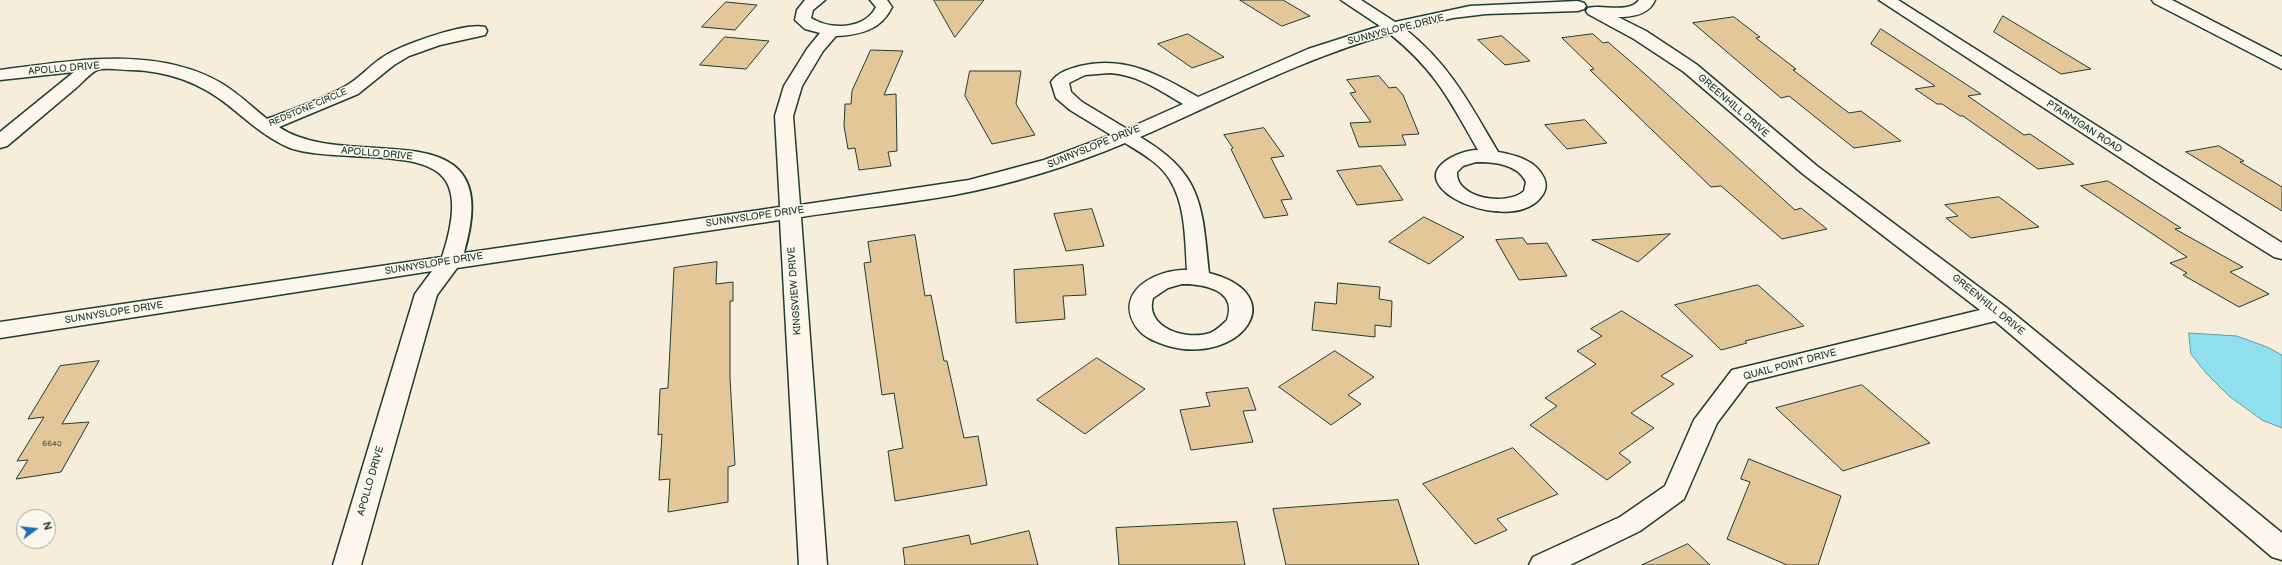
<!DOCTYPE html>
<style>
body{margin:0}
#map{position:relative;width:2282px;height:565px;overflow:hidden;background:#f6eddb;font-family:"Balsamiq Sans",sans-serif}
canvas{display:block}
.north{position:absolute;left:16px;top:509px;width:40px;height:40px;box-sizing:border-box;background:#fbf7ec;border:1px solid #a3ada2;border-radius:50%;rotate:75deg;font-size:11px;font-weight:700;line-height:16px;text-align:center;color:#1f3d34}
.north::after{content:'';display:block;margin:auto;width:14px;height:18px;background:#1f6fb2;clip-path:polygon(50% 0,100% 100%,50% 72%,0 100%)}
</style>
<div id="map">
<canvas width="2282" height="565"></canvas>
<div class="north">N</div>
</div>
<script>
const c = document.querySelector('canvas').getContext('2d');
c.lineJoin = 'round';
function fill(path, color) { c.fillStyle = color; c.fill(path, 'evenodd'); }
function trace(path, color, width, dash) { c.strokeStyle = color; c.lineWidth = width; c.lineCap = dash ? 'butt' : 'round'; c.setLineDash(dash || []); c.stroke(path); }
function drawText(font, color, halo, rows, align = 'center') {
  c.font = font + ' "Balsamiq Sans",sans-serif'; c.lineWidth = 3; c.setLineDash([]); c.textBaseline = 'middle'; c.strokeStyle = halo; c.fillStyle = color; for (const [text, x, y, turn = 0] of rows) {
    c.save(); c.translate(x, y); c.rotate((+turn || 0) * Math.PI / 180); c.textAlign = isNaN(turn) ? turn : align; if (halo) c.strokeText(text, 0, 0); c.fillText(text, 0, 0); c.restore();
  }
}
const water = new Path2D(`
 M2189,333L2237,336L2267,347L2282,355V428L2262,420L2229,396L2206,373L2191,354Z`);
fill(water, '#8fdfec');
trace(water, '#629ea2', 1);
const building = new Path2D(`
 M934,0H984L955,37Z
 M1240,0H1283L1310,16L1282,26Z
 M726,2L757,5L735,30L702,27Z
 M2003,16L2091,69L2061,74L1994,32Z
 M1734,17L1760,37L1756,38L1796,69L1793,70L1849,113L1861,111L1901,141L1854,148L1789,96L1781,98L1693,23Z
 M1881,29L1981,94L1968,96L2024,135L2030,134L2074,164L2038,169L1963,116H1960L1942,104H1937L1915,89L1935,86L1871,44Z
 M1188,34L1224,57L1192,68L1158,44Z
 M1593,34L1603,43L1608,42L1645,74L1795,210L1801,208L1827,229L1782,239L1721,186L1711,187L1590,70L1594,69L1562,38Z
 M1502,36L1530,61L1505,65L1478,40Z
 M725,37L769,41L746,69L700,65Z
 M871,50L903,51L884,95L896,94L897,151L888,152L891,166L859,170L855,148L848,149L844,126L845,104H851L852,91Z
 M970,71H1021L1016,104L1035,135L992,144L965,96Z
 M1379,76L1389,88L1396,87L1403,95L1419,134L1402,135L1406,145L1359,147L1350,123L1371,122L1350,93L1356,92L1347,80Z
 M1585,120L1607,143L1567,149L1545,125Z
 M1264,128L1284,156L1271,158L1292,199L1281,200L1288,215L1264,218L1231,149L1233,148L1224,135Z
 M2219,146L2244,161L2240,162L2282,187V211L2186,152Z
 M1381,166L1403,200L1357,205L1337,171Z
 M2108,181L2181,228L2175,229L2243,267L2230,272L2269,294L2239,307L2183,275L2187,273L2170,263L2187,257L2081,186Z
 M1999,197L2039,227L1971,238L1946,218L1958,216L1945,205Z
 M1092,209L1104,246L1066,251L1054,214Z
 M1424,217L1464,237L1429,264L1389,242Z
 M1670,234L1638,262L1592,240Z
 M915,235L925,296L931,295L944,361H947L964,438L978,436L987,485L895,501L888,451L903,448L894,393L882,395L864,263L871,262L868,242Z
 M1523,238L1527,244L1547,243L1567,276L1519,280L1496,240Z
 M717,262L716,284L733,282V301H730V378L735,465L728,467V502L668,512L670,479L659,480L662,434L658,435L660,389L668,388L674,268Z
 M1083,265L1086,295L1063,296L1065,319L1016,323L1014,270Z
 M1338,283L1380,287L1379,299L1392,301L1391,327L1375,325V337L1312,330L1315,302L1336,304Z
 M1758,285L1804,326L1745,341L1747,343L1721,350L1675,305Z
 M1622,311L1693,356L1661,376L1674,384L1631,413L1654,428L1619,453L1631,462L1607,480L1530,425L1557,406L1545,398L1596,364L1577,351L1602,336L1591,329Z
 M1335,351L1374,377L1348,395L1361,404L1331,425L1279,387Z
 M1097,358L1145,389L1085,434L1037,400Z
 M99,361L62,424L89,422L61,472L16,479L28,460L17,461L44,417L28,419L60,366Z
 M1862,385L1930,443L1843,471L1776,408Z
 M1248,388L1256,410L1243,411L1253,442L1191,450L1180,410L1210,406L1206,393Z
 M1513,448L1558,494L1497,519L1507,530L1475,544L1423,484Z
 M1749,459L1841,496L1818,565H1787L1727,539L1750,482L1741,479Z
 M1398,500L1419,565H1286L1273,509Z
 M1237,522L1245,565H1119L1116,528Z
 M1029,531L1038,565H905L903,548L969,535L971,544Z
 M1688,544L1710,565H1642Z`);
fill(building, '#e4c798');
trace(building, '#1f3d34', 1);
const minor = new Path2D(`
 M805,0H825L813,10L811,18C830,30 865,30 876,7L870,0H887L892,7C881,30 860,35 836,36L823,51L802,86L793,116L800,205L969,180L1044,160L1111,135L1070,110L1056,98L1051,82C1058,72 1069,69 1080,66C1125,55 1160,75 1198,97L1308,49L1380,26L1341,0H1361L1395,22L1470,6L1578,1L1584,3L1586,6L1584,9L1578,11L1486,14L1453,18L1405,29C1450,65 1470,104 1498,152C1515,155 1536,160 1544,178C1547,185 1546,191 1541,197C1514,233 1415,195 1440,166C1448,157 1465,150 1478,150C1450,101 1436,71 1390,34C1303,58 1223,101 1140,137C1203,174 1202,206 1209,273C1294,295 1240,366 1168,346C1157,342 1144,338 1137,328C1112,292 1156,269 1187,270C1185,241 1186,206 1170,180C1160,163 1141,153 1125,143C1070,166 1012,184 954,195C903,204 852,209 801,217L827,565H799L780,220L457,268L437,295L361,565H333L415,294L432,271L0,338V322L442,257C450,233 461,192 440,174C412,149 330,162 290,148C266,138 248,121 228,105C199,82 167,71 131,70C121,70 106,67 97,70C90,73 82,83 76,88C53,107 30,127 7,146L0,148V132L74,72L0,80V70C72,61 155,45 221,83C238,93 252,107 267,119C293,109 320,100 344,87C359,79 369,66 383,57C401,45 465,22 485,27L487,31L485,35L440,45L409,56L394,65L358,94L279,127C349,175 509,102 464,253L780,207L775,116L784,86L807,49L820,33L805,29L795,20L797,10ZM1110,73C1138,75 1159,90 1183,104L1127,129L1082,102L1071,92L1069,83L1085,75ZM1476,162C1494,162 1518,164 1526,182L1524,191C1506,207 1455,198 1457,172L1463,166ZM1182,284C1204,284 1238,290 1227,320C1222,325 1217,330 1210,333C1187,341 1144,328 1153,298L1168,288Z
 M1639,0H1655C1649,15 1632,17 1618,17L1646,31L1696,64L1817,166L2007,308L2282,533V560L2272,557L1995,321L1748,382L1717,423L1684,499L1640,531L1570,565H1529L1533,557L1620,517L1665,486L1694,420L1732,370L1980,310L1803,174L1684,72L1634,39L1588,14L1586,11L1588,8C1603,4 1629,14 1639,0Z
 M1879,0H1898L2282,243V259L2274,257L2237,234Z
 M2152,0H2172L2282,57V69L2154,3Z`);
trace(minor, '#1f3d34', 3);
fill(minor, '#fbf7ec');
drawText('8px', '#50604d', null, [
 ["6640",52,444]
]);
drawText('9px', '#1f3d34', '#fbf7ec', [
 ["REDSTONE CIRCLE",308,108,-23]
]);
drawText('10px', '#1f3d34', '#fbf7ec', [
 ["SUNNYSLOPE DRIVE",1396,30,-14],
 ["APOLLO DRIVE",64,69,-5],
 ["GREENHILL DRIVE",1733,106,41],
 ["PTARMIGAN ROAD",2084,127,33],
 ["SUNNYSLOPE DRIVE",1094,147,-22],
 ["APOLLO DRIVE",377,154,5],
 ["SUNNYSLOPE DRIVE",755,217,-8],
 ["SUNNYSLOPE DRIVE",434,264,-9],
 ["KINGSVIEW DRIVE",795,291,-94],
 ["GREENHILL DRIVE",1988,305,39],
 ["SUNNYSLOPE DRIVE",114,313,-9],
 ["QUAIL POINT DRIVE",1790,365,-15],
 ["APOLLO DRIVE",371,481,-74]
]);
</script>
